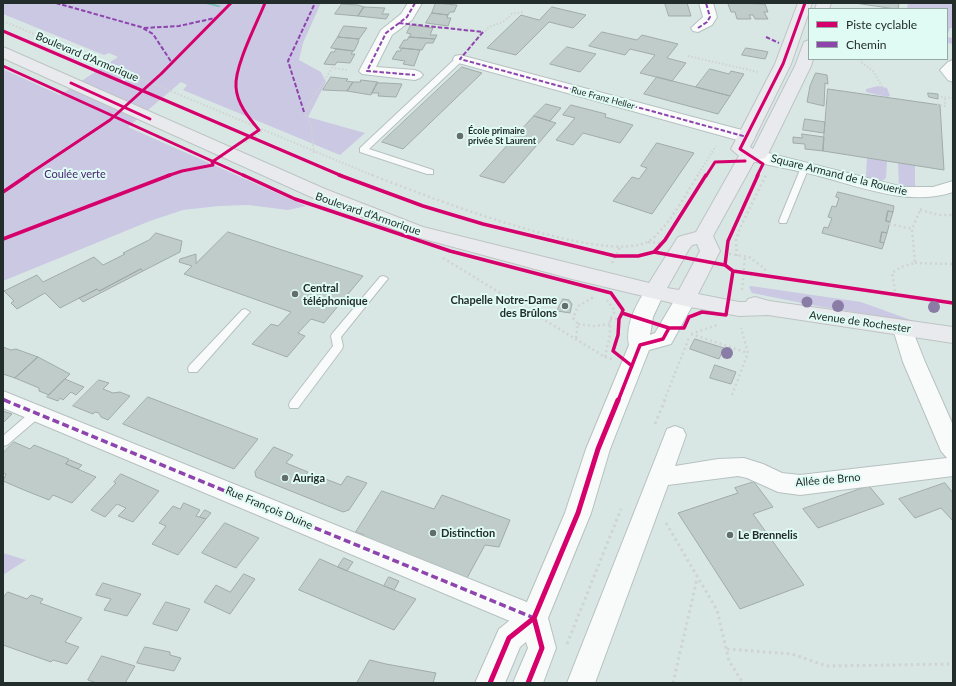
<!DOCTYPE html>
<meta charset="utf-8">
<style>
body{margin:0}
#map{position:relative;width:956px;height:686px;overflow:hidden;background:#d9e7e4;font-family:Lato,sans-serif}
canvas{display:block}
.frame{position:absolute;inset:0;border:4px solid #232d2b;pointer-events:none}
.legend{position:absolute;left:808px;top:8px;width:140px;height:52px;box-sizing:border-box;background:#e0fbf4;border:1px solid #94a9a4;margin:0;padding:5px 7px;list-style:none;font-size:12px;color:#232d2b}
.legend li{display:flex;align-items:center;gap:8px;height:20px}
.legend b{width:20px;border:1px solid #94a9a4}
</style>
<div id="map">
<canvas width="956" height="686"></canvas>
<div class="frame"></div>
<ul class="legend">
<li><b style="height:5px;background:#d6006c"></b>Piste cyclable</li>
<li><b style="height:5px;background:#8e44ad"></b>Chemin</li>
</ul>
</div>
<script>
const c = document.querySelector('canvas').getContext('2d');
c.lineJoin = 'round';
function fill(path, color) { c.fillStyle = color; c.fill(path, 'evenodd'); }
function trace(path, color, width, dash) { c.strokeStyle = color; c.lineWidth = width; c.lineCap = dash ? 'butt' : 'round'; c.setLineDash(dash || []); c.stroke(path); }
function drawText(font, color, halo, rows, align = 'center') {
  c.font = font + ' Lato,sans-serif'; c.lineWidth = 4; c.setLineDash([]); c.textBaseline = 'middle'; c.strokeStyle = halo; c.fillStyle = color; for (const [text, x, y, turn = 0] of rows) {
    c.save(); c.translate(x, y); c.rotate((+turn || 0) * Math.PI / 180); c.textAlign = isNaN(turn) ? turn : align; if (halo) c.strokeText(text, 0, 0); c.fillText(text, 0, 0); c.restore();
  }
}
fill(new Path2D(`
 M3,3H321L303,43L299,60L321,72L326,82L308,117L365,133L340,155L183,90L187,85L181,82L128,127L306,206L288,210L248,205L219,206L183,210L150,221L3,281V69L60,95L118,57L109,53L104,55L3,14Z
 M908,3H953V28H950L947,37L953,38V44L947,43V9H907Z
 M878,86L887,88L890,96L887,97L866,92V89Z
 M867,158L887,161L886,178C881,183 874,180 867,179L866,176Z
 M898,163L915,165V186L908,189L899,187Z
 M751,286L861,302L919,323L817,306L752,293L749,287Z
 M3,553L26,560L3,575Z`), '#cbc8e3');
fill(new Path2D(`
 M202,3H211L221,6L219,7Z`), '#76c2b4');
const building = new Path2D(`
 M436,3L456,5H457L454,12H450L448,15L432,13Z
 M665,3H687L691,16H669Z
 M731,3L765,4L768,12H764L768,19H755L753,15H749L751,19H737L735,12H731L728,4Z
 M855,3H899L898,9Z
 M342,4L358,5L364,7L358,16L335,14Z
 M364,7L385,8L382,14H389L386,19L358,16Z
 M552,7L586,15L573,28L549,22L516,55L487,48L521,15L539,20Z
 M432,13L448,15L447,18H451L448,26L426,23Z
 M411,25L433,28L430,35H437L435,39L409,37L411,34L407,33Z
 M344,26L367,28L359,39L338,37Z
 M602,32L637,40L642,35L678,44L667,58L686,63L672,81L640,73L655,55L630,49L625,55L589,46Z
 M338,37L359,39L358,43L354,51L331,48Z
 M409,37L435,39L433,43H426L422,50L399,48L404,40H407Z
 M567,47L596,54L580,72L550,64Z
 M402,48L420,50L414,66L403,64L405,61L392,59L397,51H400Z
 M746,48L764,51L768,52L765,59L742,55Z
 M336,49L353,51L351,54H355L350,63L337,62L335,65L324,64L331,52H334Z
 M462,67L482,73L403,149L382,142Z
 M710,69L729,74L731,71L744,74L730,96L696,87Z
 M816,73L827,75L828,84L825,83L824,106L807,102L810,86Z
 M331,77L348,79L346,81L353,82L347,91L323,90Z
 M657,77L696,87L730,96L718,114L644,94Z
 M361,80L378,82L371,95L347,91L353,82H360Z
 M377,83H385L402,84L396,97L378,96L379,93H372Z
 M828,89L940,105L944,170L823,151Z
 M928,93L938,94V99L929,97Z
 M546,104L561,108L550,121L534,116Z
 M571,105L606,114L605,117L633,125L620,143L583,133L573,145L556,140L575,118L563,115Z
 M534,116L556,123L504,183L480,176Z
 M805,119L825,122L824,133L803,130Z
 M802,134L824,137L823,151L805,149V144L793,143V137L802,138Z
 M657,143L694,153L652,214L613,201L632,177L639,179L647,168L641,166Z
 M838,192L894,206L893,212L888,211L886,221L890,222L887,233L882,232L880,242L884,243L882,249L822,233L824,227L828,228L832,218L828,217L832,206L836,207L839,198L836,197Z
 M888,211L893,212L890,222L886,221Z
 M228,232L285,251L363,276L324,323L311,319L298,333L305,336L287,357L252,344L271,324L278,326L291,312L184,274L192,266L179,262L180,259L196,254V263Z
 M882,232L887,233L884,243L880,242Z
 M156,233L182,241L180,252L143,271L141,269L99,291L97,289L60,308L45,293L17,309L11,303L14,301L4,291L37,275L43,282L94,257L103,265L125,254L123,253L149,240Z
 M141,269L143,271L83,302L79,298L97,289L99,291Z
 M563,299L569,300L572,304L570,313L557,311Z
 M695,339L724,348L719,359L690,349Z
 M3,347L11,350L16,349L38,357L15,378L3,374Z
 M38,357L70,374L49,395L39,391V388L15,378Z
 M715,365L736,372L731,384L710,378Z
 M65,379L84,387L76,395L71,392L63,400L60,398L58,401L47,397Z
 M99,380L109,383L103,389L113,393L120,392L130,396L108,420L101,417L99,413L95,412L93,414L73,406Z
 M148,397L258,439L234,469L123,424Z
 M3,411L12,414L3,423Z
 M14,442L30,449L34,445L69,459L66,464L96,477L72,503L53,495L49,500L24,490L3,481L6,474L3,473V453Z
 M274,447L293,455L286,463L308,472L305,476L315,480L318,476L341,485L347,476L367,483L349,510L343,512L256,477L255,472Z
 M70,460L82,465L78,469L66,464Z
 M121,474L159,491L133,522L118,516L126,508L117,504L105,517L91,510L116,483L114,482Z
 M754,482L773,507L753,514L804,585L740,609L678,513L738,493L735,488Z
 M945,483L953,493V521L941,508L915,518L899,499Z
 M869,486L884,504L818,528L803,509Z
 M382,491L434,509L442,495L510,520L499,547L485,545L467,578L393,551L364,538V535L356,532Z
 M184,503L200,510L196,516L206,519L178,555L152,544L166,526L159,523L173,506L180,509Z
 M205,510L211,513L206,519L200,517Z
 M225,523L259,538L236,568L202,553Z
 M344,558L353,562L347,571L338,567Z
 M320,559L338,567L416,599L394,630L299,590Z
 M244,574L255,579L230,614L204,602L216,585L230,592Z
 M389,577L399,581L394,590L384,586Z
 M103,583L141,594L127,616L104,610L111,599L96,595Z
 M8,592L27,599L31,595L43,599L40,603L82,618L65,642L79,647L67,664L53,660L51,662L3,645V598Z
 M166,602L190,609L177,631L153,624Z
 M145,647L170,652V655L181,658L174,671L137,663Z
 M102,656L135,666L125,683H97L88,680Z
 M370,660L386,664L436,673L433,683H357Z`);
fill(building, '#c0ccc9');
trace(building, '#a0aba9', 1);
const service = new Path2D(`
 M457,57L464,59L369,149L433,170V174H427L360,152V148Z
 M802,165H808L809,167L787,221L786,223H780L779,221Z
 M383,276L386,277L388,279L386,281L341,337L343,346L342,349L298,408H290L289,405L290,402L333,346L331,336L332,334L380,277Z
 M245,309L250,312L248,314L197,372H189L188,369L189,366L242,310Z
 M37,409L41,410L42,413L41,416L7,445L3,446V436L33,410Z`);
const minor = new Path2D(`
 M408,3H422L412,20L392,35L376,67L415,70L420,72L423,75L420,78L415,80L362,74L359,71L381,30L401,14Z
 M699,3H713L717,17L712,25L698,32L693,31L691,28L703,17Z
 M460,55L753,133L755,137L753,141L747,142L741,141L455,62L453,59L455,56Z
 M953,60V82L948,80L940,70L948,62Z
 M749,150L768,153L903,187H933L953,181V192C908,207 859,186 815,175C791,169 767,165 743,159L741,155L743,151Z
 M903,322L910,324L925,362L953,425V476L800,495L778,492L747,478L738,476L668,485L595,683H567L667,429L675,426L683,429L686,435L675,466L718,459L744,458L763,464L782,473L800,475L947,458L941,451L903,362L893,329L896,324Z
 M3,391L544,609L547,618L544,627L534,630L524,627L3,408Z`);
const secondary = new Path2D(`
 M655,284L662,286L665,291L653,317L650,335L655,333L678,294L685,292L692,294L696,299L671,344L649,350L610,449L591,513L548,618L556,648L543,683H513L528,648L526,642L520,647L505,683H475L499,629L524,609L565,513L586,449L629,345C625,324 637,303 648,286Z`);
const primary = new Path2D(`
 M798,3H812L791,64L750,147L753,149L795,66L804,42L809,40V59H813L811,66L768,154L765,158L755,160L713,236L720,251L698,294L739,302H746L748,299L755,297L769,301L953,327V343L768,315L739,316L685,306L572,279L409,235L311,197L3,58V47L8,49L325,189L423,227L649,283L678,237L696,232L739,156L731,149L775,64ZM697,244L700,251L679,290L667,288L689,249L692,245Z
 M817,3H831L829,9H815Z`);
trace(service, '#b6c1bf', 2);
trace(minor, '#b6c1bf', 2);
trace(secondary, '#b6c1bf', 2);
trace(primary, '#bdc4c3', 2);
trace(new Path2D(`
 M3,21L374,176
 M470,46L489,27L503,22L512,14L523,12
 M688,56L758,72
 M861,59V62L874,72L882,87
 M941,97L953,98
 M937,104L945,106V97
 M246,142L263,131
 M314,153L311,125L304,112L332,68L348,70
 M697,176L716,146`), '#cfd3d2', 2, [1.5, 2]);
trace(new Path2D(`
 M372,175C421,194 605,267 649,241C667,229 686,194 698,175
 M920,210L939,215H953
 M889,224L912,229
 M648,242L661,243
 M729,254L749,257L765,269V276
 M737,256L736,241L739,230L766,175
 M443,258L605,357L612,359
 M612,263L620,247
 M915,263L952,264
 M742,290L745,257
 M896,296L892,273L901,267L915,263L912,229L921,208
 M610,319H620
 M578,324L593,326L611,324
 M691,334L717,325
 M691,334L748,353
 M576,338L578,324L573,318L578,306L594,297
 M605,357L610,335V319L615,311L607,300
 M732,395L748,353L741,328
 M664,401L689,338`), '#cfd3d2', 2.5, [2, 3]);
trace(new Path2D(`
 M655,424L665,400
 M666,523L717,610L729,661L743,683
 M567,644L621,509
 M727,649L792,654L827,666L953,664
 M673,683L697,579`), '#cfd3d2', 3, [2.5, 3.5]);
fill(service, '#f9fbfb');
fill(minor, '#f9fbfb');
fill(secondary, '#f9fbfb');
fill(primary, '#e9eaee');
trace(new Path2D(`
 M56,3L141,27L153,34L172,63
 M415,3L407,17L386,33L367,71L415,75
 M399,23L483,32L460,59L747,137
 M144,28L179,26L215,18
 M698,28L707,22L710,17L706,3
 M766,37L779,43
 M304,112L288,61L315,3`), '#8e44ad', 2, [4.5, 2]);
trace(new Path2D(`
 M3,399L7,401`), '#8e44ad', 3, [5.5, 3]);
trace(new Path2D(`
 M4,400L534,618`), '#8e44ad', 3.5, [7, 3.5]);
trace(new Path2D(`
 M3,31L342,176
 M3,66L245,176
 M71,83L150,119
 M26,176L110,120L161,74L231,3
 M167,176L182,171L213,165L212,162L259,130C249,118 237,104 236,87C234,67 257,23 265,3
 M706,176L715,162L745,161
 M757,176L763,164L740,149L783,64L805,3`), '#d6006c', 3);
trace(new Path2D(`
 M243,175L295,199L450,251L611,293L623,310L622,313L669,328H684L689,317L702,312L726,315L733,271
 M339,175L423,206L483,224L615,256H638L654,252L665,240L706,175
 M3,192L28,175
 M3,239L170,175
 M654,252L725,265L733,271L953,303
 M725,265L728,241L758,175
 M622,313L619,319L618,335L613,351L632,366
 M618,401L640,345L663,339L669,328`), '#d6006c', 3.5);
trace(new Path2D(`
 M490,683L509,638L534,618L578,513L598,449L618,400
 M528,683L542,648L534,618`), '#d6006c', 5);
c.fillStyle = '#897ca5';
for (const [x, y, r] of [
 [807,302,5.5],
 [838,306,6],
 [934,307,6],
 [727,353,6]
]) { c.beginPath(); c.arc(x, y, r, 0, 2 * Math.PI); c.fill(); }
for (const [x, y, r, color] of [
 [460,136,4,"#636e6c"],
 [295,294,4,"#636e6c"],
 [565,306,4,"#636e6c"],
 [285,478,4,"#636e6c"],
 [433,533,4,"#636e6c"],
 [730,535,4,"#636e6c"]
]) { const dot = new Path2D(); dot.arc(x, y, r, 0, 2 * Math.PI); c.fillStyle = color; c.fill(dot); trace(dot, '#e0fbf4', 1.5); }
drawText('9px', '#232d2b', '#e0fbf4', [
 ["Rue Franz Heller",603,98,15]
]);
drawText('bold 9px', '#232d2b', '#e0fbf4', [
 ["École primaire",468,131],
 ["privée St Laurent",468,141]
], 'left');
drawText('11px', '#232d2b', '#e0fbf4', [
 ["Boulevard d'Armorique",87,57,23],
 ["Square Armand de la Rouerie",839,175,14],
 ["Boulevard d'Armorique",368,214,19],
 ["Avenue de Rochester",860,322,8],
 ["Allée de Brno",828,480,-5],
 ["Rue François Duine",269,508,23]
]);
drawText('11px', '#472472', '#e0fbf4', [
 ["Coulée verte",75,174]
]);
drawText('bold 11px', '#232d2b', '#e0fbf4', [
 ["Central",303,288],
 ["téléphonique",303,301],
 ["Chapelle Notre-Dame",557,300,"right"],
 ["des Brûlons",557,313,"right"],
 ["Auriga",293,478],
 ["Distinction",441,533],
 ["Le Brennelis",738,535]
], 'left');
</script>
